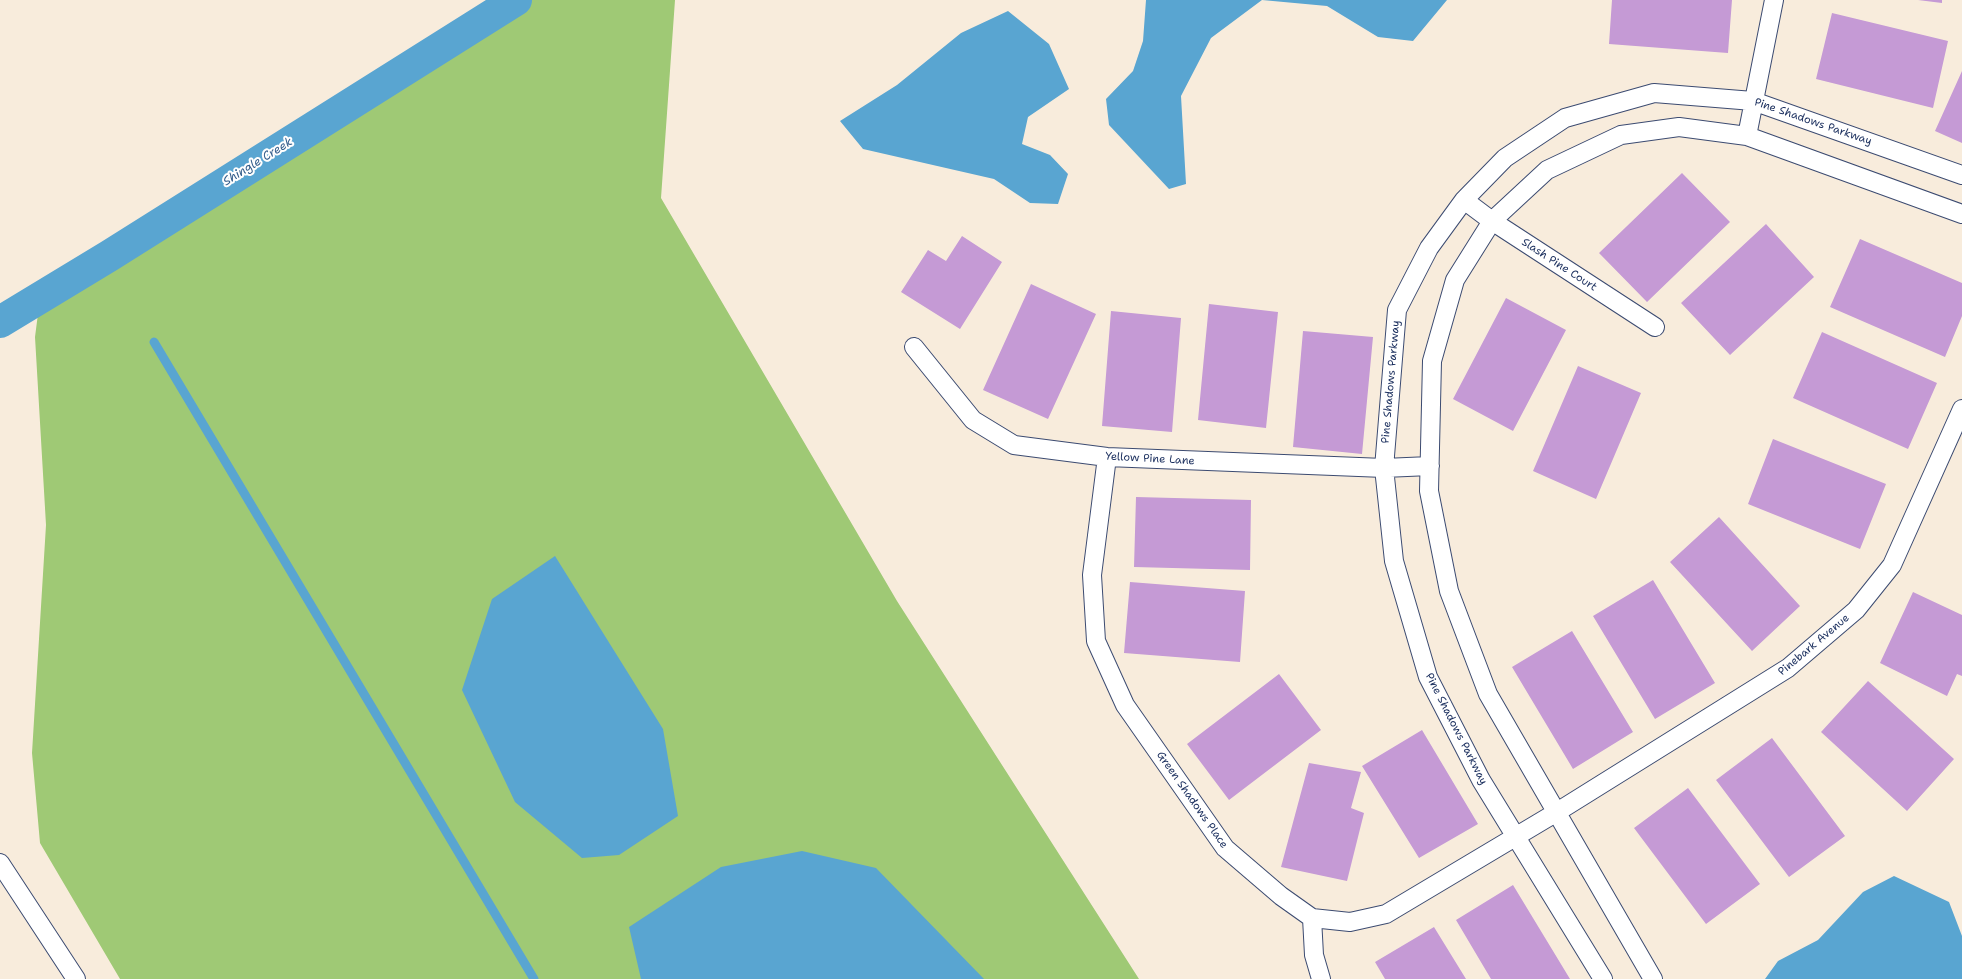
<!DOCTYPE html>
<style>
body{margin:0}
canvas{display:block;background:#f8ecdc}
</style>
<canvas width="1962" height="979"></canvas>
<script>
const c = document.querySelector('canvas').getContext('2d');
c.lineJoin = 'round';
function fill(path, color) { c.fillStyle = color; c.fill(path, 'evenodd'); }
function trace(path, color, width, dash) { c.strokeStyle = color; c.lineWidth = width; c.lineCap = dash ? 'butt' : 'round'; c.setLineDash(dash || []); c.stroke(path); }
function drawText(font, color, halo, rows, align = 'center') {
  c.font = font + ' "Shantell Sans",sans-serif'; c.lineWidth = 4; c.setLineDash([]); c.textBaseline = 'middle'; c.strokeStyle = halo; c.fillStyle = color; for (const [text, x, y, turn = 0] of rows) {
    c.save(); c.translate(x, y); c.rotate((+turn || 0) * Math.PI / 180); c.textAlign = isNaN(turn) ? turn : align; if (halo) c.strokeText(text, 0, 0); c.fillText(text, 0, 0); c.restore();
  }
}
fill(new Path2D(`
 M519,0H675L661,198L897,601L1139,979H120L40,843L32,753L46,525L35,337L39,306Z`), '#9fc975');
fill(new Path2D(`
 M1146,0H1447L1413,41L1378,37L1327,6L1262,0L1211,38L1181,96L1186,184L1169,189L1109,125L1106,99L1133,71L1143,41Z
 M1008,11L1049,44L1069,89L1028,117L1022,144L1050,155L1068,174L1058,204L1030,203L994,179L863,149L840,121L897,85L961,33Z
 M555,556L663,729L678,816L619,855L582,858L515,802L462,690L492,599Z
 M802,851L876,868L984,979H641L629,927L721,867Z
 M1894,876L1949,902L1962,936V979H1765L1778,961L1818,940L1863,892Z`), '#59a5d1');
trace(new Path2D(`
 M154,342L534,979`), '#59a5d1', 9);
trace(new Path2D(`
 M0,322L109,256L516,0`), '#59a5d1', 32);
fill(new Path2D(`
 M1612,0H1732L1728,53L1609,44Z
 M1918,0H1942V3Z
 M1832,13L1948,41L1933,108L1816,79Z
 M1962,71V143L1935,131Z
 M1682,173L1730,222L1647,302L1599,253Z
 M1766,224L1814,277L1730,355L1681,303Z
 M962,236L1002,262L960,329L901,292L928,250L946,261Z
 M1860,239L1962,283V316L1945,357L1830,307Z
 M1031,284L1096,314L1048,419L983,390Z
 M1506,298L1566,330L1513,431L1453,399Z
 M1209,304L1278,312L1266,428L1198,420Z
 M1111,311L1181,318L1172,432L1102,426Z
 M1303,331L1373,337L1362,454L1293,447Z
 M1822,332L1937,383L1908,449L1793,398Z
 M1578,366L1641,393L1596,499L1533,471Z
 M1773,439L1886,484L1860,549L1748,504Z
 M1136,497L1251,500L1250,570L1134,567Z
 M1719,517L1800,606L1752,651L1670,562Z
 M1653,580L1715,683L1655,719L1593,616Z
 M1130,582L1245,591L1240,662L1124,653Z
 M1913,592L1962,615V676L1957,674L1947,696L1880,663Z
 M1572,631L1633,732L1573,769L1512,667Z
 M1279,674L1321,730L1229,800L1187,744Z
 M1868,681L1954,759L1907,811L1821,732Z
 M1422,730L1478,824L1419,858L1362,766Z
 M1772,738L1845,836L1789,877L1716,780Z
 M1309,763L1361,772L1351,808L1364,813L1347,881L1281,867Z
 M1688,788L1760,884L1706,924L1634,828Z
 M1513,885L1570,979H1491L1456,920Z
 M1434,927L1466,979H1385L1375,962Z`), '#c59ad5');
const service = new Path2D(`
 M1747,136L1774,0
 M1464,200L1492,221L1655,327
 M914,347L973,420L1014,445L1107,457L1384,468L1430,466
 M1107,457L1092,575L1096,641L1125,705L1225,848L1281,896L1312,918L1350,922L1386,914L1557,812L1788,668L1856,610L1892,565L1962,409
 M0,863L76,979
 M1312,918L1314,955L1321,979
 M1603,979L1481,780L1428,677L1394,561L1384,468L1397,310L1429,248L1464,200L1505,158L1565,118L1654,93L1753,101L1962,175
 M1653,979L1488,694L1449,591L1429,491L1432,361L1455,280L1492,221L1547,170L1621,135L1679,127L1747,136L1962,214`);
trace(service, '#3c4b71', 20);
trace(service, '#fff', 18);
drawText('11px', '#1b2f5e', '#fff', [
 ["Pine Shadows Parkway",1813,122,19],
 ["Slash Pine Court",1559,265,33],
 ["Pine Shadows Parkway",1391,382,-85],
 ["Yellow Pine Lane",1150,459,3],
 ["Pinebark Avenue",1814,645,-40],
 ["Pine Shadows Parkway",1456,729,63],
 ["Green Shadows Place",1192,800,55]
]);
drawText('italic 12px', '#345e8c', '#fff', [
 ["Shingle Creek",258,162,-32]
]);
</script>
